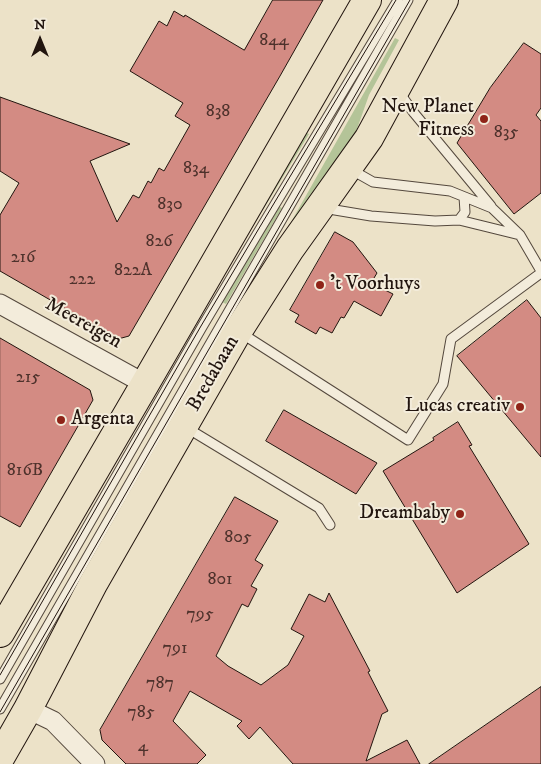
<!DOCTYPE html>
<style>
body{margin:0}
#map{position:relative;width:541px;height:764px;overflow:hidden;background:#ece2c8;font-family:"IM FELL DW Pica",serif}
canvas{display:block}
.north{position:absolute;left:15px;top:15px;width:50px;height:50px;-webkit-text-stroke:4px #f3ecdb;paint-order:stroke;rotate:0deg;font-size:14px;font-weight:700;line-height:20px;text-align:center;color:#22150f}
.north::after{content:'';display:block;margin:auto;width:18px;height:22px;background:#22150f;clip-path:polygon(50% 0,100% 100%,50% 72%,0 100%)}
</style>
<div id="map">
<canvas width="541" height="764"></canvas>
<div class="north">N</div>
</div>
<script>
const c = document.querySelector('canvas').getContext('2d');
c.lineJoin = 'round';
function paint(path, color) { c.fillStyle = color; c.fill(path, 'evenodd'); }
function strokePath(path, color, width, dash) { c.strokeStyle = color; c.lineWidth = width; c.lineCap = dash ? 'butt' : 'round'; c.setLineDash(dash || []); c.stroke(path); }
function write(font, color, halo, rows, align = 'center') {
  c.font = font + ' "IM FELL DW Pica",serif'; c.lineWidth = 4; c.setLineDash([]); c.textBaseline = 'middle'; c.strokeStyle = halo; c.fillStyle = color; for (const [text, x, y, turn = 0] of rows) {
    c.save(); c.translate(x, y); c.rotate((+turn || 0) * Math.PI / 180); c.textAlign = isNaN(turn) ? turn : align; if (halo) c.strokeText(text, 0, 0); c.fillText(text, 0, 0); c.restore();
  }
}
paint(new Path2D(`
 M395,38L399,40L369,95L352,143L273,254Z
 M303,131L309,134L238,251L236,250Z
 M278,206L282,208L226,304L222,302Z`), '#b4c498');
const building = new Path2D(`
 M273,0H323L280,76L129,336L118,339L0,271V215L19,183L0,171V97L130,144L90,161L117,222L133,195L139,198L148,181L151,183L159,168L164,171L190,125L175,116L183,103L130,71L159,21L167,26L174,11L184,17L185,15L244,50Z
 M524,43L541,54V108L536,115L541,121V193L514,214L457,143L490,88Z
 M335,232L353,242L377,273L371,283L393,294L381,316L354,301L344,318L341,317L332,333L320,327L316,334L295,322L299,315L290,310Z
 M527,300L541,318V457L457,356Z
 M0,338L90,390L93,400L20,527L0,516Z
 M284,410L377,463L356,494L266,441Z
 M458,422L472,445L469,446L529,544L457,593L383,471L434,440L433,438Z
 M235,497L278,521L255,560L263,565L251,586L257,589L248,607L242,604L216,656L228,666L261,685L288,665L304,636L291,629L309,594L325,602L329,593L370,671L368,672L388,711L382,714L366,761L407,740L420,764H293L260,727L249,739L237,726L242,721L190,691L173,721L206,755L197,764H126L102,740L100,730Z
 M541,687V764H429Z`);
paint(building, '#d38b83');
strokePath(building, '#22150f', 1);
const lane = new Path2D(`
 M398,91L414,113L491,206
 M350,169L373,182L450,191L492,208L520,235L541,271
 M323,208L371,216L435,221L459,220L520,235
 M459,220L465,212L464,197
 M241,333L408,440L443,384L451,339L541,273
 M187,428L319,508L330,525
 M0,679L202,327L259,231L398,0
 M0,709L408,0`);
const street = new Path2D(`
 M0,304L145,384
 M28,709L53,721L95,764`);
const primary = new Path2D(`
 M0,633L145,384L367,0
 M0,758L28,709L93,584L238,331L290,249L320,207L369,138L444,0`);
strokePath(lane, '#54483d', 11);
strokePath(street, '#54483d', 21);
strokePath(primary, '#22150f', 30);
strokePath(lane, '#f3ecdb', 9);
strokePath(street, '#f3ecdb', 19);
strokePath(primary, '#ece2c8', 28);
strokePath(new Path2D(`
 M0,675L201,326L258,230L396,0
 M0,712L410,0`), '#22150f', 1);
for (const [x, y, r, color] of [
 [484,119,5,"#8f2418"],
 [320,285,5,"#8f2418"],
 [520,407,5,"#8f2418"],
 [61,420,5,"#8f2418"],
 [460,514,5,"#8f2418"]
]) { const dot = new Path2D(); dot.arc(x, y, r, 0, 2 * Math.PI); c.fillStyle = color; c.fill(dot); strokePath(dot, '#f3ecdb', 2); }
write('18px', '#4e322c', null, [
 ["844",274,41],
 ["838",218,112],
 ["835",506,133],
 ["834",196,169],
 ["830",170,205],
 ["826",159,242],
 ["216",23,258],
 ["822A",133,271],
 ["222",82,280],
 ["215",28,378],
 ["816B",25,471],
 ["805",238,538],
 ["801",220,580],
 ["795",200,615],
 ["791",175,649],
 ["787",160,684],
 ["785",141,713],
 ["4",143,747]
]);
write('20px', '#22150f', '#f3ecdb', [
 ["New Planet",474,108],
 ["Fitness",474,131],
 ["'t Voorhuys",330,285,"left"],
 ["Lucas creativ",510,407],
 ["Argenta",71,420,"left"],
 ["Dreambaby",450,514]
], 'right');
write('20px', '#22150f', '#f3ecdb', [
 ["Meereigen",83,324,29],
 ["Bredabaan",214,374,-60]
]);
</script>
